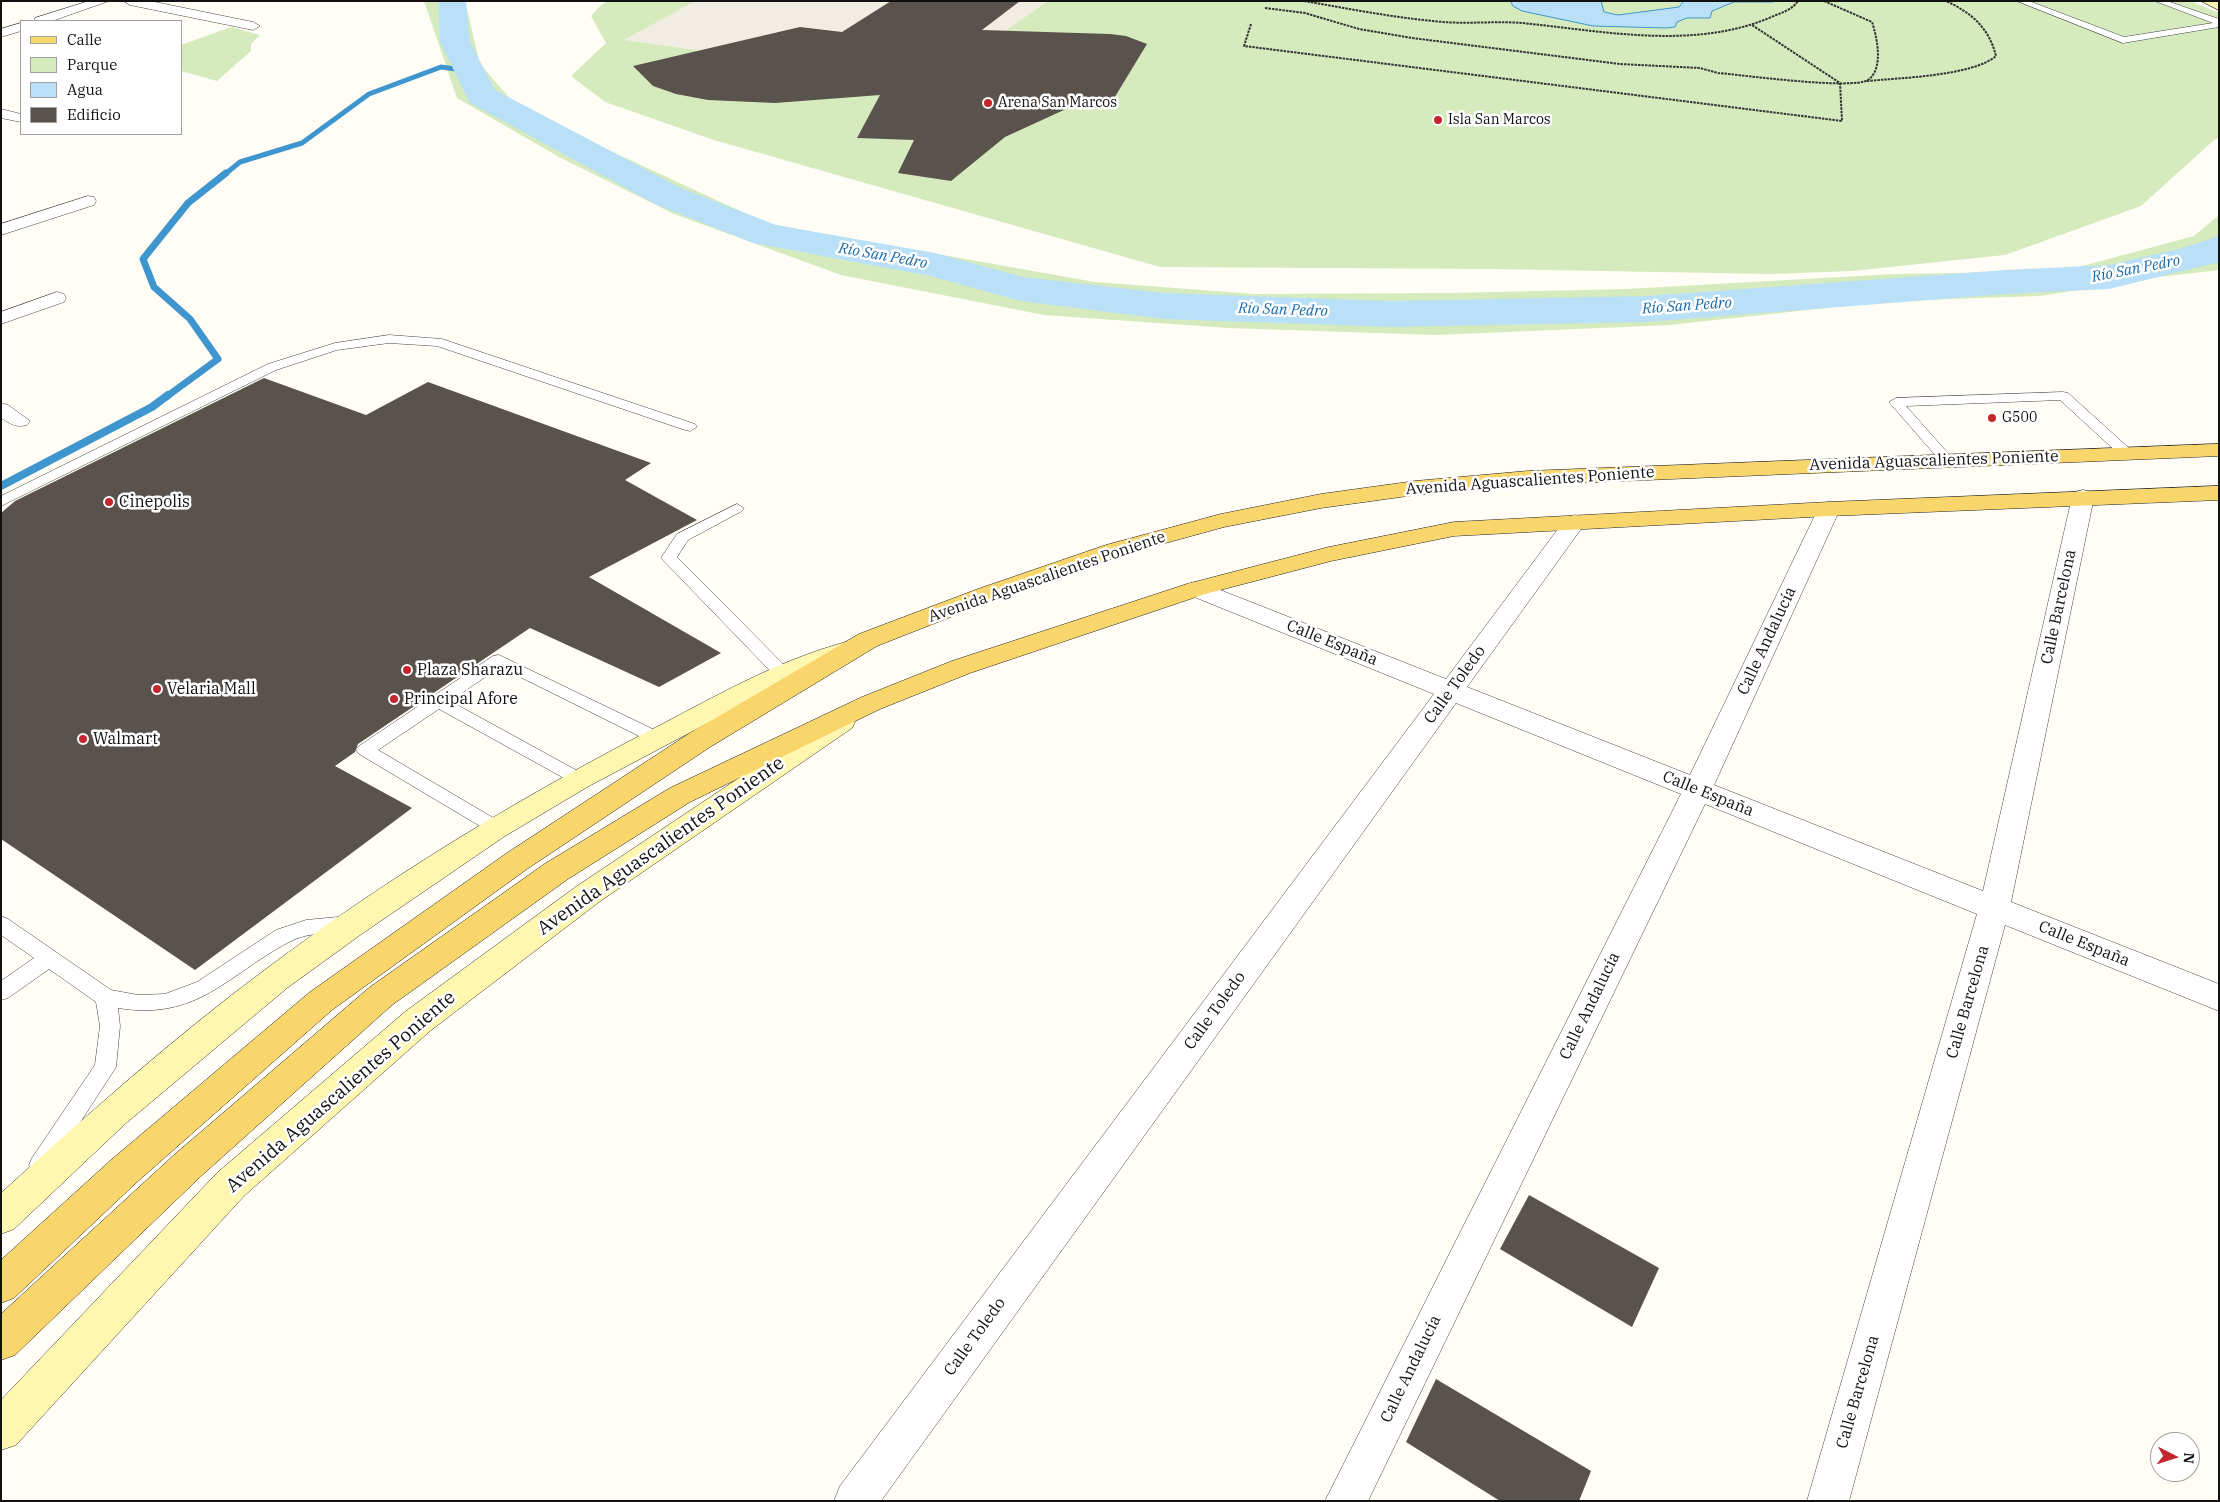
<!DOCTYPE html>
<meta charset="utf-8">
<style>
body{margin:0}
#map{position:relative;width:2220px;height:1502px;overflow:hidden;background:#fffdf5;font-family:"IBM Plex Serif",serif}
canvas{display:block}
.frame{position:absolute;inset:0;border:2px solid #111;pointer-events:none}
.legend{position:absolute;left:20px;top:20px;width:162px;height:115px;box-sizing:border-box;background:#fff;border:1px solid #a0a0a0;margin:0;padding:6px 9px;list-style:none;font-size:15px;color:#111}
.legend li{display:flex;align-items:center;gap:10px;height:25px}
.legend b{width:25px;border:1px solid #a0a0a0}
.north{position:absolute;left:2150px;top:1432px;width:50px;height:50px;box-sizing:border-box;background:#fff;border:1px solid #a0a0a0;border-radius:50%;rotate:95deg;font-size:14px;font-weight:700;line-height:20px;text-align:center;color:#111}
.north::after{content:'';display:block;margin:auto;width:18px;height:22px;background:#c4262e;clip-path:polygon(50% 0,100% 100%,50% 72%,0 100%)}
</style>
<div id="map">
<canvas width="2220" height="1502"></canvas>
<div class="frame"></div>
<ul class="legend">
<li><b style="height:6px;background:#f9d66b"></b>Calle</li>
<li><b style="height:14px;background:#d5ebbd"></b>Parque</li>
<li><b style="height:14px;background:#b9e0f7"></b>Agua</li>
<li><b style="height:14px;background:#5a524d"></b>Edificio</li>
</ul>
<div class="north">N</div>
</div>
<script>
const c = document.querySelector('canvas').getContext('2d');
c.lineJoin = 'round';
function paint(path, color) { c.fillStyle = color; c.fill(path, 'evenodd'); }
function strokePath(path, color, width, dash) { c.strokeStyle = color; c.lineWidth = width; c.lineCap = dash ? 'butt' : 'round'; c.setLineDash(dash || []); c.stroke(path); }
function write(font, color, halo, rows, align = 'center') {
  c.font = font + ' "IBM Plex Serif",serif'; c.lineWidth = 5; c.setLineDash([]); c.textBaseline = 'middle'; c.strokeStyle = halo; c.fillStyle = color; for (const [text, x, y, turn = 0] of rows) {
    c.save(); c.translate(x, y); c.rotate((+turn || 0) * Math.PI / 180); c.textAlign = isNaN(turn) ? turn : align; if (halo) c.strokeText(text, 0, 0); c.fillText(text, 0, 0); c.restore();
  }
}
paint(new Path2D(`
 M424,1H465L480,64L518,108L768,224L1095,282L1255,294L1451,293L1627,289L1894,274L2064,271L2194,236L2219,215V270L2159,277L2040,296L1890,301L1670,325L1436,335L1228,328L1044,315L841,275L674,214L559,157L457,98Z
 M608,1H2191L2219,13V138L2214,140L2141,206L2005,255L1852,271L1770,274L1491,269L1160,267L714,140L605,102L571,76L606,43L591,16L601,5Z
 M231,27L260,35L251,44V51L217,81L181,71V45Z`), '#d5ebbd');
paint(new Path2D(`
 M695,1H1048L932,83L624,40Z`), '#f1ede2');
const water = new Path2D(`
 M1511,1H1601L1604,12L1618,15L1679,7L1684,1H1773V2H1734L1712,11L1710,18H1687L1677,22L1675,27L1666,28L1593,26L1522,11L1513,6Z`);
paint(water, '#b9e0f7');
strokePath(water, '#3f96cf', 1);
strokePath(new Path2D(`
 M224,175L240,162L302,143L369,94L441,67L470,71`), '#3f96cf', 5);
strokePath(new Path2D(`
 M166,397L218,359L190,319L154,287L143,259L188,203L226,173`), '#3f96cf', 7);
strokePath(new Path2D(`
 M1,486L152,407L168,395`), '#3f96cf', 8);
paint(new Path2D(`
 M438,1H466L470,42L495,90L681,188L776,225L935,253L1023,277L1164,293L1392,301L1647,296L2006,270L2109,265L2179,249L2219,236V262L2109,289L2006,294L1647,322L1392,327L1164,319L1021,301L930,276L753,243L655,204L470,103L440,42Z`), '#b9e0f7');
paint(new Path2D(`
 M891,1H1020L982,30L1110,34L1126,36L1147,44L1113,100L1087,107L1066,109L1005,137L951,181L898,173L914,140L857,138L880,95L775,103L708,100L676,94L653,86L633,66L800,27L842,32Z
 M264,378L366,415L428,382L651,463L625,480L697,520L589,577L721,653L659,687L530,628L358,744L355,752L335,766L412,808L195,970L1,839V513L15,501Z
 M1529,1195L1659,1268L1632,1327L1500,1249Z
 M1436,1379L1591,1471L1579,1501H1500L1406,1442Z`), '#5a524d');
const lane = new Path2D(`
 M2017,1H2029L2124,37L2213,23L2155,1H2167L2219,19V27L2123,43Z
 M389,335L442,339L695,424L697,427L690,431L685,430L437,346L389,343L337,350L276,370L1,506V496L268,364L335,343Z
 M2063,392L2068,393L2131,450L2133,453L2131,456H2121L2060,400L1906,406L1954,460L1947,464L1942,463L1889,402L1896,398Z
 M737,504L744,508L742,511L688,540L677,557L788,669L790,673L788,677H776L661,558L677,534Z
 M499,655L665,735L668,739L665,743H653L500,667L450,701L585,775L588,779L585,783L579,785L573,783L439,709L378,750L502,823L504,828L502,833L495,835L359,754L356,750L359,746L493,656Z
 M1,916L8,919L111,990L138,995L165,994L197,982L276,930L306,920L349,916L356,919L359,924L356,929C333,937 314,929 289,942C227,975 198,1021 118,1008L120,1026L116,1067L48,1172L40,1175L32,1172L29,1165L32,1158L95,1065L100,1026L96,1002L49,969L8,998L1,1000V981L34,958L1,935Z`);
const street = new Path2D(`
 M89,1H109L52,21H34L35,18Z
 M124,1H150L253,22L260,26L253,30L130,5Z
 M21,23V31L1,37V29Z
 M1,109L21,114V122L1,118Z
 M88,196L94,197L96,201L94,205L1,235V224Z
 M57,292L64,294L66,298L64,302L1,324V312Z
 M1,403L8,405L30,421L27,425C16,428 11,424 1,418Z
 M2083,490L2091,492L2094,497L2011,902L2219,984V1011L2005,925L1849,1501H1807L1977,914L1705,804L1368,1501H1325L1681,794L1456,703L881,1501H834L840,1486L1434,694L1187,594L1184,589L1187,584L1196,582L1205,584L1446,679L1567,517L1575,515L1583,517L1586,522L1467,687L1690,775L1818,509L1821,504L1829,502L1837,504L1840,509L1714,785L1983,891L2072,497L2075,492Z`);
const secondary = new Path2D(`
 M2201,1H2219V10Z
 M846,642L855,644L859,650L855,656L791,679L589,786L505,836L363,933L287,988L125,1124L14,1229L1,1234V1193C87,1115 173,1038 266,969C386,879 514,801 647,732C711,699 775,661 846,642Z
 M842,713L852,716L855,722L852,728L599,902L430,1031L244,1196L16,1445L1,1450V1400L218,1172L406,1011L577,886L832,716Z`);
const primary = new Path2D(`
 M2219,444V456L1528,485L1415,495L1321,508L1224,527L1122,555L996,599L877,646L710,747L527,869L332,1010L137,1182L14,1298L1,1303V1260L111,1160L310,992L507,853L690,733L859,634L978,589L1106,545L1221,514L1321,494L1415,481L1528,471Z
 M2219,486V500L1829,516L1454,536L1331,561L1205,594L970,673L880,709L690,802L568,879L392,1005L200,1177L15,1355L1,1360V1314L174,1155L370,987L546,863L670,788L862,697L952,661L1187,584L1329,547L1454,522L1829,502Z`);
strokePath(lane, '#444', 1);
strokePath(street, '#444', 1);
strokePath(secondary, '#333', 1);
strokePath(primary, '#222', 1);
strokePath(new Path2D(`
 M1304,1C1350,9 1396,18 1443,22C1469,24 1496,21 1522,23C1603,31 1692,50 1769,18C1780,13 1791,11 1798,1
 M1265,8L1305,13L1359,29L1412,38L1620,64L1700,68L1718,73C1743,75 1852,90 1868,80C1884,69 1877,37 1872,22L1824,1
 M1251,24L1244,46L1842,121L1840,83L1752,25
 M1867,81C1898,78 1973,76 1996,56C1989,28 1972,13 1946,1`), '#333', 2, [2.5, 1]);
paint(lane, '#fff');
paint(street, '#fff');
paint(secondary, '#fff6b0');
paint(primary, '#f9d66b');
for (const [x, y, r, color] of [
 [988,103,5,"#c4262e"],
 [1438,120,5,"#c4262e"],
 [1992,418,5,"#c4262e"],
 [109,502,5,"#c4262e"],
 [407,670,5,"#c4262e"],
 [157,689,5,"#c4262e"],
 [394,699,5,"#c4262e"],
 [83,739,5,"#c4262e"]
]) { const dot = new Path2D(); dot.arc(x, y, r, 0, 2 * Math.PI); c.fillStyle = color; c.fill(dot); strokePath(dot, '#fff', 2); }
write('14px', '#111', '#fff', [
 ["Arena San Marcos",998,103],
 ["Isla San Marcos",1448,120],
 ["G500",2002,418]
], 'left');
write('italic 15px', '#1768a6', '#fff', [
 ["Río San Pedro",883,256,10],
 ["Río San Pedro",2136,269,-11],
 ["Río San Pedro",1687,306,-4],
 ["Río San Pedro",1283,310,2]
]);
write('16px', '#111', '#fff', [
 ["Avenida Aguascalientes Poniente",1934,461,-2],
 ["Avenida Aguascalientes Poniente",1530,481,-4],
 ["Avenida Aguascalientes Poniente",1047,577,-19],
 ["Calle Barcelona",2059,607,-78],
 ["Calle Andalucía",1767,641,-65],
 ["Calle España",1332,643,22],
 ["Calle Toledo",1455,685,-54],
 ["Calle España",1708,794,22],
 ["Calle España",2084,944,22],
 ["Calle Barcelona",1968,1002,-74],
 ["Calle Andalucía",1590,1006,-64],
 ["Calle Toledo",1215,1011,-54],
 ["Calle Toledo",975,1337,-54],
 ["Calle Andalucía",1411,1369,-64],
 ["Calle Barcelona",1858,1392,-74]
]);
write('16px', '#111', '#fff', [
 ["Cinepolis",119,502],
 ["Plaza Sharazu",417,670],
 ["Velaria Mall",167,689],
 ["Principal Afore",404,699],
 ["Walmart",93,739]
], 'left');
write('19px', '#111', '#fff', [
 ["Avenida Aguascalientes Poniente",661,846,-35],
 ["Avenida Aguascalientes Poniente",341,1092,-41]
]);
</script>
